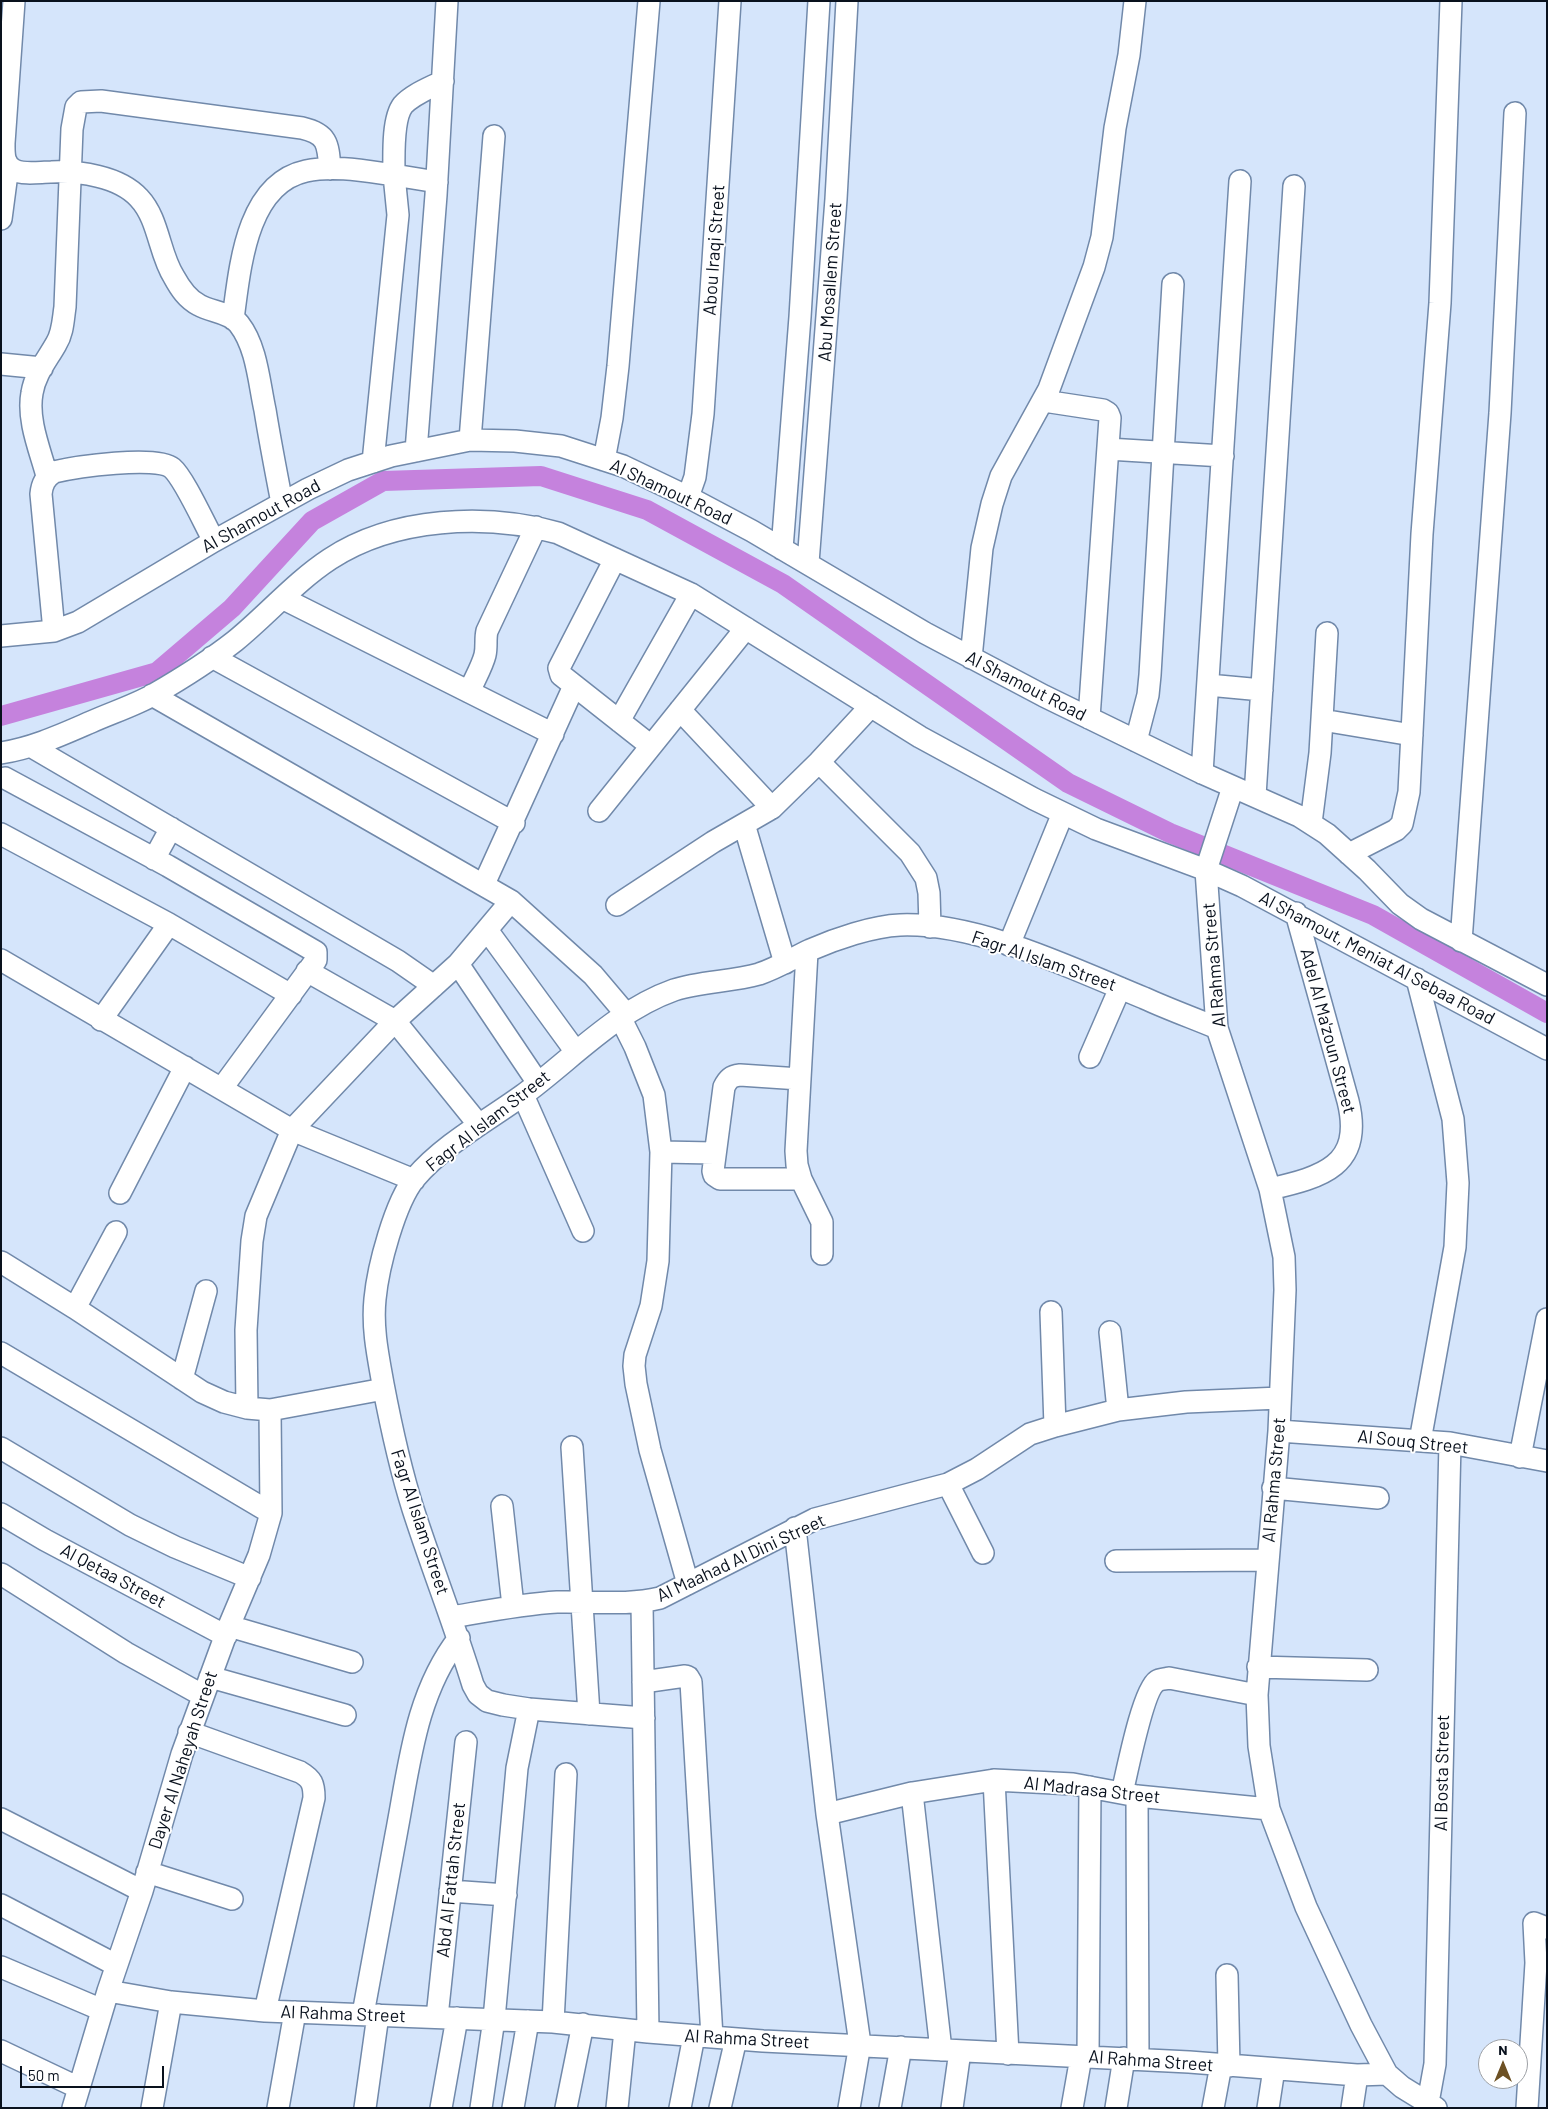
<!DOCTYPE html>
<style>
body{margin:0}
#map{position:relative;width:1548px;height:2109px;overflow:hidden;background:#d5e5fb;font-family:Barlow,sans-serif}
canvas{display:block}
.frame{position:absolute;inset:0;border:2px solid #09111d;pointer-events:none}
.north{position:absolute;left:1478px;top:2039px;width:50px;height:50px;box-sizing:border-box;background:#fff;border:1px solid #9da0a5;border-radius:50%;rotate:0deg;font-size:14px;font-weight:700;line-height:20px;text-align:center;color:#09111d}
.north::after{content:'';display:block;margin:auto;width:18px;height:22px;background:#6d5124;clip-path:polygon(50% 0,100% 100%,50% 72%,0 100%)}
.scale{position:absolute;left:20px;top:2066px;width:144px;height:22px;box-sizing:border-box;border:2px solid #09111d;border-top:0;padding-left:6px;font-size:15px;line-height:18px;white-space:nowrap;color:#09111d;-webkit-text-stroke:4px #fff;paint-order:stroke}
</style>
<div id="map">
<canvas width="1548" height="2109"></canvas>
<div class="frame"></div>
<div class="north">N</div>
<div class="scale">50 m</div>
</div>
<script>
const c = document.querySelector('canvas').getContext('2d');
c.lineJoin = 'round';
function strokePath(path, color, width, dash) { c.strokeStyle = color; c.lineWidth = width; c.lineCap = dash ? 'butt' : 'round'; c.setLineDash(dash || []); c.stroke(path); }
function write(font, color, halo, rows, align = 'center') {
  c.font = font + ' Barlow,sans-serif'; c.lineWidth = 4; c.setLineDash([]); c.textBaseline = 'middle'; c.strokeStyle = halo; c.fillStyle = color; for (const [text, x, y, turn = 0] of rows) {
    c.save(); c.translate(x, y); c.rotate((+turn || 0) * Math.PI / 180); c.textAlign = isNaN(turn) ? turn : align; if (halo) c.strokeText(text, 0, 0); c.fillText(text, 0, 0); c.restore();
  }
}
strokePath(new Path2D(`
 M1,716L157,672L232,608L312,521L383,481L541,476L647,510L783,584L1068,783L1170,833L1373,915L1547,1013`), '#c582dd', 20);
const minor = new Path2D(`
 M14,1L4,143C4,153 3,164 14,170C24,175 40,172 51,172C79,171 119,176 139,198C159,219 159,254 174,277C180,288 187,299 199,305C211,312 230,312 239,324C257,347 259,383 265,410C270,441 276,472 282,503
 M437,182L394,175C394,157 392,119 403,105C413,94 430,88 443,81
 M1,219L8,166
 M233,319C240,268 246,184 306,171C334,165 365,171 394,175L398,215L373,462
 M1,364L42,368
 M1044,401L1103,410L1108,413L1110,418L1089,718
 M470,440L494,136
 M1108,449L1223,456
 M416,451L436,195L447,1
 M604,460L612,418L618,366L649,1
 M47,476C40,450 27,420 32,393C35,374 47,360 56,344C63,333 63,320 65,307L72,129L76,107L81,102L101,101L302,128C328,134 328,144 330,169
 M688,497L695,477L703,414L730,1
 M782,549L800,317L819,1
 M615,559L559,668L561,675L651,746
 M808,563L836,199L847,1
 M284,599L553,734
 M54,631L41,494C42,484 45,478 54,472C75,467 157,455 172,468C184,478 205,525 214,541
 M1,636L54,631L78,622L214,541L308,489L348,470L391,456L470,440L515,441L561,446L623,466L688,497L752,531L925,633L1044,696L1202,773L1299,816L1327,834L1367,870L1400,904L1421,919L1547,985
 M212,657L514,823
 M971,658L982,548L992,504L1001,476L1049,389L1094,267L1102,237L1115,128L1129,55L1135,1
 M1208,685L1262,690
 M469,692C474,680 482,667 485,655C487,646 485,639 487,631L536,527
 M152,695L511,901L593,975L626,1014
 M680,710L772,808
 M1322,720L1412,735
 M619,721L691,594
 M1136,741L1148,695L1150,675L1173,284
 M32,747L398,961L434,986
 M1,753C33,748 61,735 91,722C111,713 133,706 153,695C179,680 212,659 235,641C268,614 295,582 330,559C394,517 486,513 558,533L691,594L920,737L1034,799L1096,829L1206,870L1242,886L1547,1049
 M819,762L910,853L926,878L929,893L930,927
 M1202,773L1240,181
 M5,778L168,866L316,952V960L222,1088
 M1233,787L1206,870L1217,1028L1270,1189L1284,1257L1285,1290L1279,1431L1257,1695L1259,1746L1269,1809L1306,1907L1361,2025L1387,2074L1402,2087L1436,2108
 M1255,796L1294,186
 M599,811L746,628
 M1311,823L1320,753L1327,633
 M744,824L785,963
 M1,834L169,924L291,995
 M1349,854L1396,830L1402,824L1409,792L1422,534L1440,303L1451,1
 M154,859L171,828
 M484,884L574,686
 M617,905L713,842L772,808L819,762L871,706
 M487,930L576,1052
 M1461,941L1500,413L1515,113
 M1009,945L1063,813
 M807,952L796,1151L797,1165L801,1179L822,1222V1254
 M1,960L292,1130L414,1180
 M458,964L538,1083
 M307,971L395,1021L479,1125
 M1417,979L1453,1119L1458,1183L1455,1247L1420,1441
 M620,1017L635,1047L654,1095L661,1152L658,1261L651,1306L635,1355L634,1366L636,1384L650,1450L688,1584
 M101,1020L169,924
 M1090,1057L1120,988
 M800,1079L740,1075C731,1076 728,1079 724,1087L713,1171L714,1175L720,1179H801
 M523,1095L583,1231
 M661,1152L714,1153
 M1270,1189C1322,1177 1364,1166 1348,1101L1296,913
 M120,1193L185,1067
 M1,1262L75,1308L202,1392L224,1402L247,1408L270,1410L384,1389
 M75,1308L116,1232
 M1051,1312L1055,1426
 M1110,1332L1118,1410
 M1,1353L271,1513
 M182,1379L206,1291
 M247,1408L246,1330L252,1241L256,1216L292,1130L395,1021L458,964L511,901
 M1279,1431L1450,1443L1547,1461
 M572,1447L589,1714
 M1,1448L130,1525L175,1547L250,1578
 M1520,1457L1547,1319
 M948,1484L983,1553
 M1273,1488L1378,1498
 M502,1506L513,1606
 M1,1514L45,1540L226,1636
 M795,1528L827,1814L860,2044L849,2108
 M1116,1561L1267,1560
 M1,1574L126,1653L202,1695
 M642,1603L648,2032
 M452,1617C487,1611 522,1604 557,1602C592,1601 627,1606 660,1598L815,1519L948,1484L977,1469L1030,1434L1055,1426L1118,1410L1186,1402L1280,1398
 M229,1626L352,1662
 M1258,1667L1367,1670
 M210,1677L345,1715
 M643,1682L685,1676L688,1677L691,1682L712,2037
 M644,1718L529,1709L503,1705L487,1701L478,1694L473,1685C455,1626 432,1568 413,1509C400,1468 391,1426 383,1384C378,1356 372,1328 375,1299C378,1267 395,1202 415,1178C444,1144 487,1121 523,1095C572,1059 615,1011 674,990C701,981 731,982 759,974C777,968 793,958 810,950C835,939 873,926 900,925C978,922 1073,969 1144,998C1168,1009 1193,1018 1217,1028
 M189,1732L300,1772C312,1779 314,1784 314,1798L265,2011
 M994,1780L1008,2054
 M912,1793L941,2050
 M1122,1793C1127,1772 1143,1690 1157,1681C1160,1679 1166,1679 1169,1678L1257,1695
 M1137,1796L1138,2059
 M827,1814L912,1793L994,1780L1073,1784L1137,1796L1269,1809
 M1,1819L142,1891
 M147,1872L232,1899
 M450,1891L506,1895
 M1,1905L116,1965
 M1,1967L102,2010
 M1227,1975L1229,2066
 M108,1991L171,2002L265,2011L553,2022L648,2032L763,2041L1189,2062L1357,2075L1387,2074
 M363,2014C374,1954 385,1895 396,1835C409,1768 415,1694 459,1638
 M437,2017L466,1742
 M553,2022L566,1774
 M1,2051L79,2088
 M1088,2057L1090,1787
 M73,2108L108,1991L142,1891L182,1754L229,1626L259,1555L271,1513L270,1410
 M152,2108L171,2002
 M278,2108L295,2012
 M365,2108L378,2015
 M441,2108L457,2018
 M481,2108L494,2019L517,1768L529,1709
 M513,2108L528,2021
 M566,2108L583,2024
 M617,2108L625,2030
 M680,2108L694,2036
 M720,2108L736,2039
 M890,2108L901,2047
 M952,2108L960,2051
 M1072,2108L1081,2057
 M1116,2108L1124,2058
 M1213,2108L1221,2065
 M1268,2108L1274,2069
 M1352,2108L1357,2075
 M1427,2108L1435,2064L1450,1443
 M1527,2108L1536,1963L1534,1923L1547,1928`);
strokePath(minor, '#7189aa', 24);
strokePath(minor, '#fff', 21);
write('18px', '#09111d', '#fff', [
 ["Abou Iraqi Street",714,250,-86],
 ["Abu Mosallem Street",830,282,-86],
 ["Al Shamout Road",671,492,25],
 ["Al Shamout Road",261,516,-29],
 ["Al Shamout Road",1026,686,27],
 ["Al Shamout, Meniat Al Sebaa Road",1377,958,28],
 ["Fagr Al Islam Street",1044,961,19],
 ["Al Rahma Street",1214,965,-95],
 ["Adel Al Ma'zoun Street",1328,1031,75],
 ["Fagr Al Islam Street",488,1121,-38],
 ["Al Souq Street",1413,1442,6],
 ["Al Rahma Street",1274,1480,-85],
 ["Fagr Al Islam Street",420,1522,72],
 ["Al Maahad Al Dini Street",741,1558,-25],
 ["Al Qetaa Street",113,1576,28],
 ["Dayer Al Naheyah Street",183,1760,-72],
 ["Al Bosta Street",1442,1773,-89],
 ["Al Madrasa Street",1092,1790,6],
 ["Abd Al Fattah Street",451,1880,-84],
 ["Al Rahma Street",343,2014,2],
 ["Al Rahma Street",747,2039,3],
 ["Al Rahma Street",1151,2061,4]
]);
</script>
